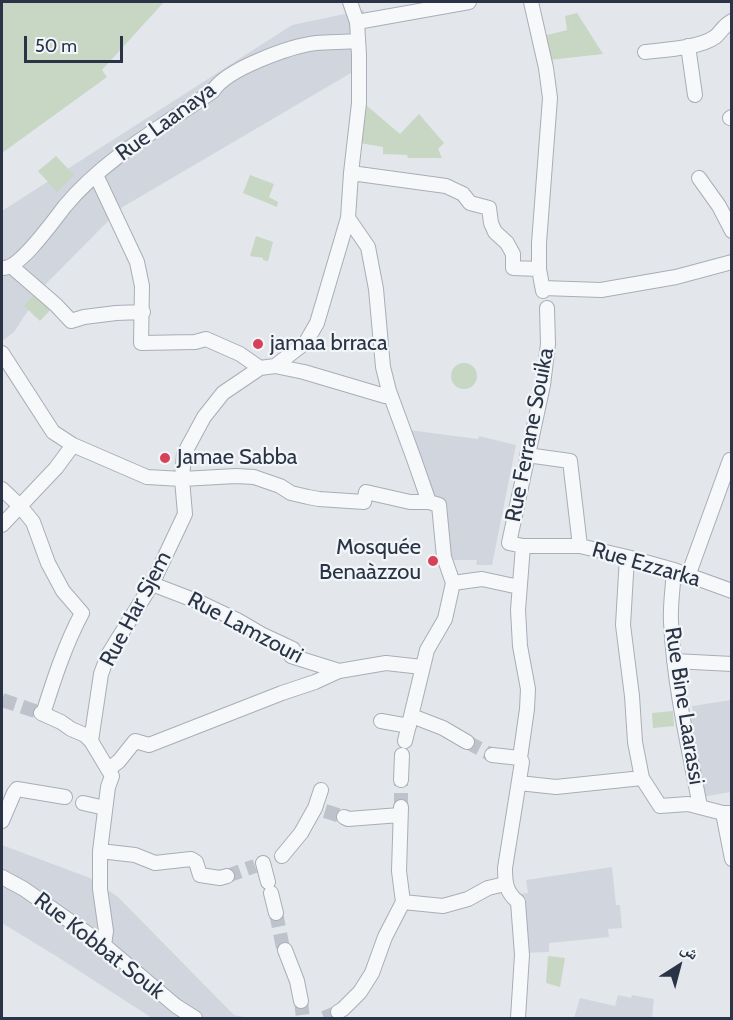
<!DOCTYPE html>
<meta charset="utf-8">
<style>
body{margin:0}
#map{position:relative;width:733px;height:1020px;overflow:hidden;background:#e3e7ec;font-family:Cabin,"Noto Naskh Arabic",sans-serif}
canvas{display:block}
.frame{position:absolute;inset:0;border:3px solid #2a3446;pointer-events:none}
.north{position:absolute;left:649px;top:936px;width:60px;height:60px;-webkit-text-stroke:4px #f3f6f9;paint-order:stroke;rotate:36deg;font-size:16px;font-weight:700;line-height:24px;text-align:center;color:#2a3446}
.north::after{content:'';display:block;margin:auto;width:21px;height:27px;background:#2a3446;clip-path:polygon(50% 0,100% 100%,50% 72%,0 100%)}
.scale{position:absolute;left:24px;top:36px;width:99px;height:27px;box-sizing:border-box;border:3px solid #2a3446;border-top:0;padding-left:8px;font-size:18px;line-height:21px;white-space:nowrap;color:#2a3446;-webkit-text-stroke:4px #f3f6f9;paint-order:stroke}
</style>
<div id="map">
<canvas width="733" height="1020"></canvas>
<div class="frame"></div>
<div class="north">ش</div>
<div class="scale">50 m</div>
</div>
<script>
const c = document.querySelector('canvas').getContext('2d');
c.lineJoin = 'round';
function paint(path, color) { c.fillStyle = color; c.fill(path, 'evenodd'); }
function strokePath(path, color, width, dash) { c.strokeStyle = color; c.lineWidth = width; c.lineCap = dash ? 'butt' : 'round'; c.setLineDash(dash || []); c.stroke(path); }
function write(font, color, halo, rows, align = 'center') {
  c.font = font + ' Cabin,sans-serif'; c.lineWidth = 4.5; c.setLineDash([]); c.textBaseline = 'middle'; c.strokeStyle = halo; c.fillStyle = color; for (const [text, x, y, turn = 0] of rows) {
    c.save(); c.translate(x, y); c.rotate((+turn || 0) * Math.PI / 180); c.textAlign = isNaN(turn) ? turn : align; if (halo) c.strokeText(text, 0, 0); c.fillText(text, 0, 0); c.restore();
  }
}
paint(new Path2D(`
 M364,10L363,66L121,208L44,286L14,332L2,341V211L292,25Z
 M409,430L478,439L479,436L516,445L492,565H476L477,560H449Z
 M731,700V792L702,797L687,721L694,716L692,706Z
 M2,845L90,878L118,897L234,1015L249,1018H152L56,956L2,923Z
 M612,867L616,905H620L622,928L608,929L609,937L549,943V952L524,953L520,894L528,893L526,880Z
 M618,995L631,998L632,995L654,999L652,1018H654H574L580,998L615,1006Z`), '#d1d6de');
paint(new Path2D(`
 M2,2H164L102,70L107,77L2,153Z
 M577,13L603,54L549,60L543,36L567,30L565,16Z
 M366,105L400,134L419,114L444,143L438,149L442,158H408L407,155L383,154V147L360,143Z
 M56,156L74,175L57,192L38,171Z
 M250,175L274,184L269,197L278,202L277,207L243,193Z
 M256,236L273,242L268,261L263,260V258L250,256Z
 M36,292L53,307L40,321L24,306Z
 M451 376a13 13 0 1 1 26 0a13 13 0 1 1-26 0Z
 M673,711L674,726L653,728L652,713Z
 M548,956L565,958L560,987L546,983Z`), '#c8d6c4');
strokePath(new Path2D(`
 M2,700L41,713
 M467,742L492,755
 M401,807V780
 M325,811L344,817
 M227,876L255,866
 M276,913L283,948L285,950
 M301,1001L303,1018
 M324,1018L338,1012`), '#bec3cb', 14, [14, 7]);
const minor = new Path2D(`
 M531,2L546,68L550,98L539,243V269L543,291
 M357,22L469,2
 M688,46L695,95
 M645,52C663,50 700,48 715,37C721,32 724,25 732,21
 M730,118L732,117
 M351,173L446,186L463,194L470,203L489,208L491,223L495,232L507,243L513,254V268L539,269
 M96,175L137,262L142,286L141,343L195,342L206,339L240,354L260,368
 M699,178L719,206L732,231
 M348,218L368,247L376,289L383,367L389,391L414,459L429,502L439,505L444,557L453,583
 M11,266L56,305L71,321L84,317L116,313L143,312
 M2,268C19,270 54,220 65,206C105,158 163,126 213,91C226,69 291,46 316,43C330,42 344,42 358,41
 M543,288L601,290L676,277L732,262
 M2,353L53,432L73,445L147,477L182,479L236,476L254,477L280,486L291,493L308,497L319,499L364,502L366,492L410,502H429
 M275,366L306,342L317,323L348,218L351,173L359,103V55L357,22L350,2
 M527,455L570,461L580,546
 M2,489L20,506L33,522L48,563L63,591L82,613C65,645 54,679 43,714
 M2,525L56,468L73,445
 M523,546H580L627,557L674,570L732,591
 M627,557L623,625L632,696L635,742L642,778L660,806L688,804L723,813H732
 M674,570C673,587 670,605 671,622C674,684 688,745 700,806
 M688,576L730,460H732
 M453,583L482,579L519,587
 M152,584L199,602L237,620L261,634L293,649L291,656L339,671
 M674,661L732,664
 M41,713L61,722L71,729L85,735L91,741L112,776L108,787L100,851V889L106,931L104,945
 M412,716L443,728L467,742
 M381,721L409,726
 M91,741L101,674L108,655L152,584L185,514L182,479L184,454L204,417L223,393L260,368L275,366L304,372L385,396H391
 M405,741L427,650L445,619L453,583
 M492,755L520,758
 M109,769L119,761L135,741L149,745L282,693L315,682L339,671L386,663L422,667
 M401,780L402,755
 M519,783L556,787L642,778
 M83,803L105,808
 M723,813L732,859
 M344,817L348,819L400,815
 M2,821L14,793L17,789L65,797
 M100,851L135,855L155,863L191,859L196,862L200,875L220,878L227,876
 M282,856L301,833L315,808L321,790
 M263,863L268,882
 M2,877L24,889L104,945L176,1006L195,1018
 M271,893L276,913
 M403,902L443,906L468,899L488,888L505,884
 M285,950L297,981L301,1001
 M338,1012L343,1009L360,992L372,973L385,937L403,902L399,871L401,807
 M518,1018L522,955L518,902C506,892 505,883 505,868L522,762L520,758L527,709L528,689L520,646L518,610L523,546L509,543L543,385L548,344L547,308`);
strokePath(minor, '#a8aeb7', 16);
strokePath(minor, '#f6f8fa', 14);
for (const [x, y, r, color] of [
 [258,344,6,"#d64358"],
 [165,458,6,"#d64358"],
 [433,561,6,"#d64358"]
]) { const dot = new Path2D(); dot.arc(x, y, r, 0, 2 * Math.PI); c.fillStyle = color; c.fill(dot); strokePath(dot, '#f3f6f9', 2); }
write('22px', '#2a3446', '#f3f6f9', [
 ["Rue Laanaya",166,122,-36],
 ["Rue Ferrane Souika",530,435,-79],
 ["Rue Ezzarka",646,565,16],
 ["Rue Har Sjem",136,609,-62],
 ["Rue Lamzouri",245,628,28],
 ["Rue Bine Laarassi",684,706,81],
 ["Rue Kobbat Souk",99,946,38]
]);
write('22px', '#2a3446', '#f3f6f9', [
 ["jamaa brraca",270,344],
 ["Jamae Sabba",177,458],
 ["Mosquée",421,548,"right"],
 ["Benaàzzou",421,573,"right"]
], 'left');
</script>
